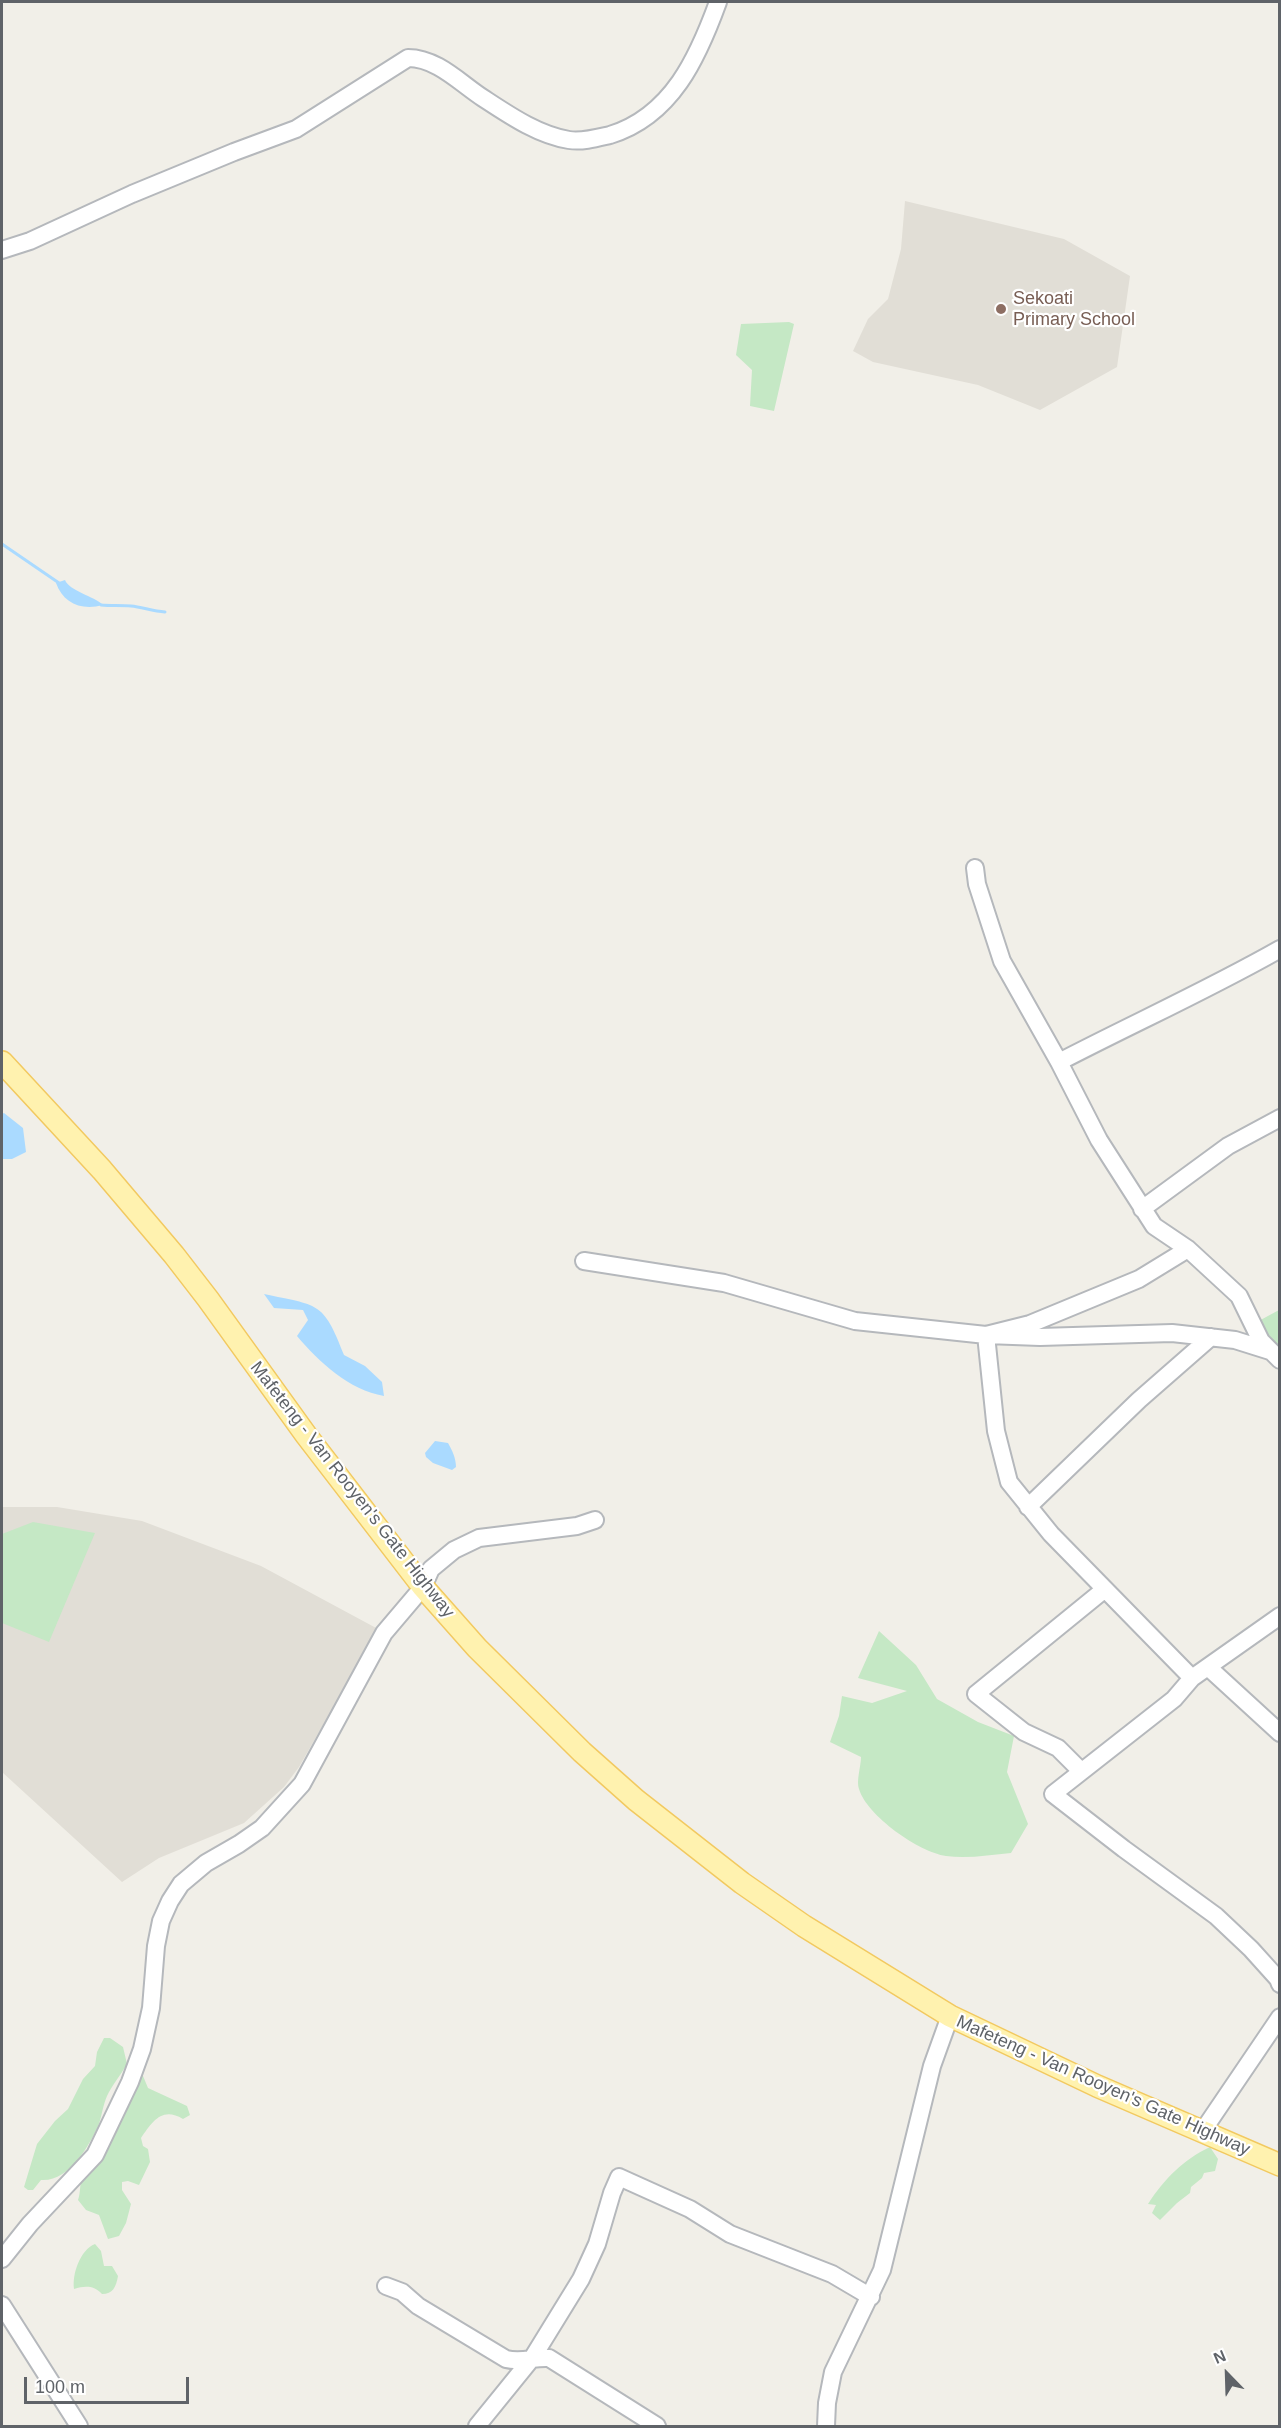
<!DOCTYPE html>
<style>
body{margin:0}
#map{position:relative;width:1281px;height:2428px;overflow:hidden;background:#f1efe8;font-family:Helvetica,sans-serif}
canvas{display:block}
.frame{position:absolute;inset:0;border:3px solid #5f6368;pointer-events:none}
.north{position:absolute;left:1197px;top:2344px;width:60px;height:60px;-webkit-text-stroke:4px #fff;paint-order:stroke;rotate:337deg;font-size:16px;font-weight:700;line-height:24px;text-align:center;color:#5f6368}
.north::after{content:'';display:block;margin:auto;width:21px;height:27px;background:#5f6368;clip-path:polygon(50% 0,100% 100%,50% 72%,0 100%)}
.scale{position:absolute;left:24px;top:2377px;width:165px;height:27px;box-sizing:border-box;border:3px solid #5f6368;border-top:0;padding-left:8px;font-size:18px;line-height:21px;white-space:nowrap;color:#5f6368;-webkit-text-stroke:4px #fff;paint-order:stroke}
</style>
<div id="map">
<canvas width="1281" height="2428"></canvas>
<div class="frame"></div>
<div class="north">N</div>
<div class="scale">100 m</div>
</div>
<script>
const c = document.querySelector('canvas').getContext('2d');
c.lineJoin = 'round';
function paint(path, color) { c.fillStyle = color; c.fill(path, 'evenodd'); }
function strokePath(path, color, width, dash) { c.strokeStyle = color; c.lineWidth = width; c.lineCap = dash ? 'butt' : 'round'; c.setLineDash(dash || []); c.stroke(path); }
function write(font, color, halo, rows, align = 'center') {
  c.font = font + ' Helvetica,sans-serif'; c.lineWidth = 4.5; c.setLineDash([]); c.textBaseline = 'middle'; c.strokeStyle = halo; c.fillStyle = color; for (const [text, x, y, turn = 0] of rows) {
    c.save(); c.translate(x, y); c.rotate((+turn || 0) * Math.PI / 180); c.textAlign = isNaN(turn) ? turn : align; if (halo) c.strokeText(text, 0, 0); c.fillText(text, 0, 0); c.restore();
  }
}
paint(new Path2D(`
 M905,201L1064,239L1130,276L1117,367L1040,410L978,385L873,362L853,351L868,319L888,299L901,249Z
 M2,1507H57L142,1521L261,1566L378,1629L299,1767L284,1787L244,1823L159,1858L122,1882L2,1772Z`), '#e1ded6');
paint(new Path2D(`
 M789,322L794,324L774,411L750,406L752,370L736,355L741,324Z
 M1279,1310V1355L1255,1323Z
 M33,1522L95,1533L49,1642L2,1623V1534Z
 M879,1631L916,1665L937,1699L978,1722L1014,1736L1007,1772L1028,1824L1011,1853C990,1855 967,1859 946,1856C919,1852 867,1816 859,1789C856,1781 861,1766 861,1757L830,1742L839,1716L842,1696L872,1703L907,1691L858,1678Z
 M104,2038H110L123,2047L127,2064C121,2075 112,2085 107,2096C103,2105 102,2115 99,2124C89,2146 69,2182 41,2180L33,2190H28L24,2187L37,2144L55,2121L68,2109L83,2079L95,2066L97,2052Z
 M133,2074L143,2076L148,2088L187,2106L190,2115L183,2119C162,2106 152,2122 141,2138L143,2146L148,2149L150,2162L139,2185L128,2181L122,2182V2190L131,2204L126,2223L119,2236L108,2239L99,2215L86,2210L78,2200C81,2192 79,2184 83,2177C102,2142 135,2118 133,2074Z
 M1210,2147L1218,2159L1215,2171L1204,2173L1202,2178L1191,2187L1190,2193L1177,2203L1160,2220L1152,2213L1156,2205L1148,2204C1165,2178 1183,2160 1210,2147Z
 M95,2244L101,2251L104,2266H112L118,2276C116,2287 113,2294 102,2294C93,2285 85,2286 74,2289C72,2274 80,2250 95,2244Z`), '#c5e8c5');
paint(new Path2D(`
 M65,580C69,591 94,596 103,605C81,611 63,603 56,583Z
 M4,1113L23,1128L26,1152L12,1159H2V1114Z
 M264,1294C318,1306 323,1300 344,1355L365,1366L382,1382L384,1396C349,1390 319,1362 297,1336L308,1320L303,1310L274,1308Z
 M435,1441L448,1443C452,1450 456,1458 456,1467L452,1470L433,1463L426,1457L425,1453Z`), '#aadaff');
strokePath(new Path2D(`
 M2,544L59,583
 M101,605C111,606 121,605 131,606C142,607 152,611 165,612`), '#aadaff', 3);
const minor = new Path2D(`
 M2,250L30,241L132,194L234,152L296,129L408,58C437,58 460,83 483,98C509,115 538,135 569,140C583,142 597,138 610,135C672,116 698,57 718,2
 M975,868L977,884L1002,961L1059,1062L1099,1140L1154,1226L1188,1249L1239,1296L1261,1341L1280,1360
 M1059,1062C1132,1024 1208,990 1280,949
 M1142,1209L1228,1146L1280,1118
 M584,1261L724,1283L855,1321L986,1335L1030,1324L1139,1279L1188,1249
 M1028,1507L1139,1400L1211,1337
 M1280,1616L1192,1678L1174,1699L1053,1794L1124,1849L1216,1916L1251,1949L1278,1979L1280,1984
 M1209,1668L1280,1733
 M1192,1678L1051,1534L1009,1482L996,1431L986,1335L1040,1337L1172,1333L1235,1340L1270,1351
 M1081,1771L1058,1748L1024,1732L976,1694L1105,1589
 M1202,2132L1280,2017
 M2,2259L30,2224L95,2155L130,2082L142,2049L151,2008L156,1946L161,1921L170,1901L181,1884L206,1863L239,1844L262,1828L302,1784L384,1633L423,1587L431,1569L454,1550L479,1538L577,1526L595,1520
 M386,2286L402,2292L418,2306L506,2359C522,2363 533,2357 549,2358L657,2426
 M2,2305L79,2426
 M477,2426L533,2357L581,2279L597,2244L612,2193L619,2177L690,2209L730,2234L832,2274L871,2297
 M826,2426L827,2403L833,2372L882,2270L932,2066L950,2016`);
const major = new Path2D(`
 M2,1062L102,1170L174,1255L208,1299L306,1435L423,1587L477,1648L582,1752L636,1800L742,1883L804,1926L950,2016L1097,2086L1280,2165`);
strokePath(minor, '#b5b8bc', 20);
strokePath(major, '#f2c960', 24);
strokePath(minor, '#fff', 16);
strokePath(major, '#fff2af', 21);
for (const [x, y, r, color] of [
 [1001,309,6,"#8d6e63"]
]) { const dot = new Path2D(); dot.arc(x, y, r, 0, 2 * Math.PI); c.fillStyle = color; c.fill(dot); strokePath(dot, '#fff', 2); }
write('18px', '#785e54', '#fff', [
 ["Sekoati",1013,299],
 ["Primary School",1013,320]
], 'left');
write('18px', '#5f6368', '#fff', [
 ["Mafeteng - Van Rooyen's Gate Highway",352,1490,52],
 ["Mafeteng - Van Rooyen's Gate Highway",1103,2086,24]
]);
</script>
